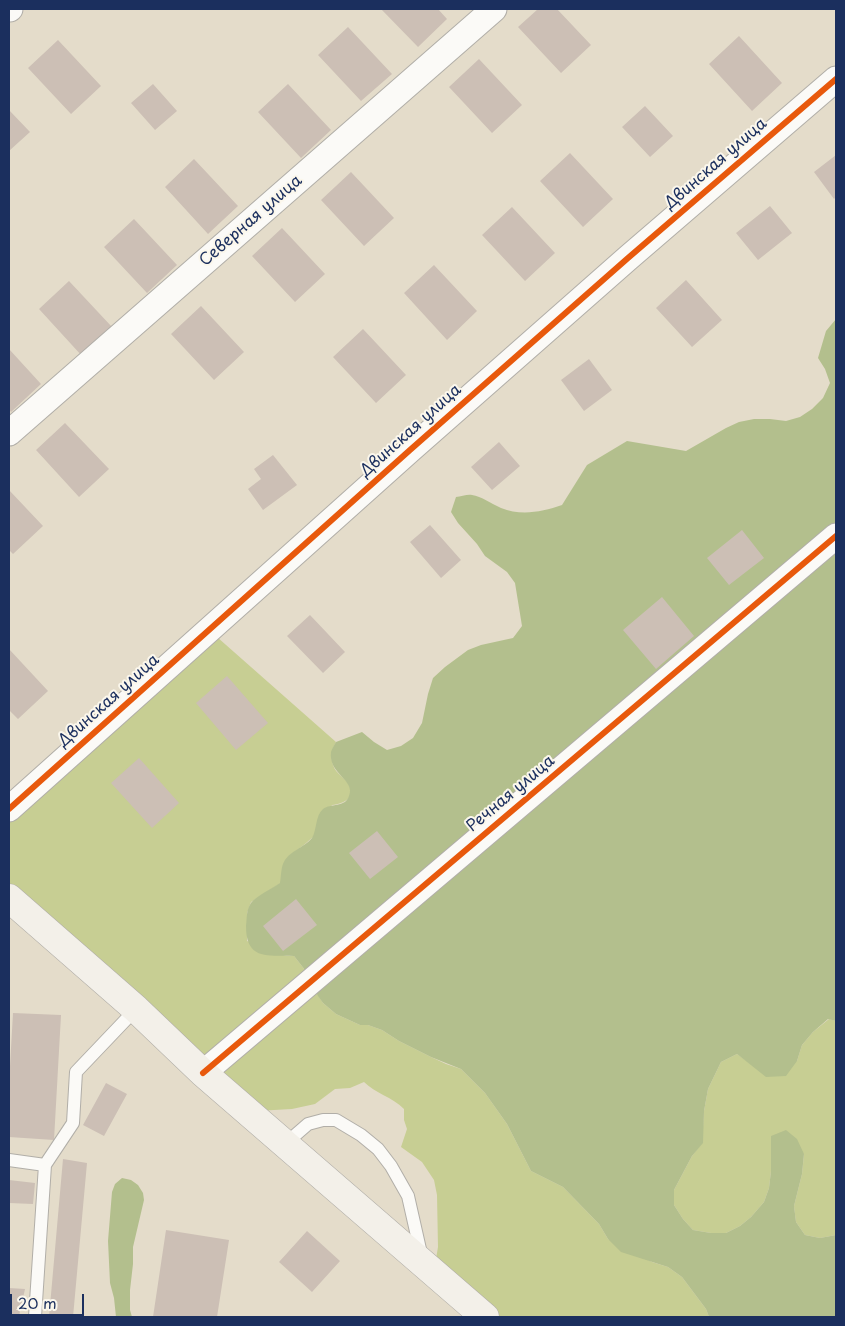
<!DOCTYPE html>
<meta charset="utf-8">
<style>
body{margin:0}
#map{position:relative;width:845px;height:1326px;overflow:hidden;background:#e4dcca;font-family:"Playpen Sans",sans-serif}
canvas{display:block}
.frame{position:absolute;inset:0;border:10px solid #1b2f5e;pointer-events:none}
.scale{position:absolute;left:10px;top:1294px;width:74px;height:22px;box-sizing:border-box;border:2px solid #1b2f5e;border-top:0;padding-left:6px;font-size:15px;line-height:18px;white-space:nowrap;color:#1b2f5e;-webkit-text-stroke:4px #fbf7ec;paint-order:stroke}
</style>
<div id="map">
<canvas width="845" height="1326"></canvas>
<div class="frame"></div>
<div class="scale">20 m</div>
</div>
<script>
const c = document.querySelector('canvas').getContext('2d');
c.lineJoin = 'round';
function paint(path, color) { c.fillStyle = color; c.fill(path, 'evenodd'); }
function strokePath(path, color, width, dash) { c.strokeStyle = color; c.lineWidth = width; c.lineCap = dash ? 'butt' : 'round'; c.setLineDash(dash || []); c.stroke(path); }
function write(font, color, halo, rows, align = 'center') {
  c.font = font + ' "Playpen Sans",sans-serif'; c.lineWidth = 4; c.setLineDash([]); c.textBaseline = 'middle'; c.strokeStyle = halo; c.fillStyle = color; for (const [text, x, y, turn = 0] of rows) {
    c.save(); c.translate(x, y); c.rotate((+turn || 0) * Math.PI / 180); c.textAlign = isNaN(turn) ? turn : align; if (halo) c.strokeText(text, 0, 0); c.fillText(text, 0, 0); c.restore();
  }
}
paint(new Path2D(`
 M217,637L336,742C333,748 330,754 332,761C334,773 342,775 348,783C357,797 344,804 332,805L313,837L305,844L289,856L281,883L251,902L247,913V941L286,956H294L305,970L318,995L323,1003L336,1014L360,1025H368L382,1030L399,1041L431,1057L446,1064L461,1069L485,1093L507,1124L531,1171L563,1187L599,1224L608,1239L652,1262L668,1267L682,1277L706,1309L709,1317H486L435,1265L438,1247L437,1195L434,1180L422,1162L401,1147L407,1129L404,1120V1109C392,1097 375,1093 364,1082L350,1088L335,1089L315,1104L292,1109L256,1111L9,889V814Z
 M829,1019L836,1021V1235L820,1238L805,1235L796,1222L794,1206L802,1174L804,1154L771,1136V1171L769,1188L764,1202L751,1217L740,1226L726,1233H711L693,1230L683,1219L674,1205V1190L692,1156L702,1143L704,1111L708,1089L721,1062L737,1054L751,1064L797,1061L802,1045L813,1032Z`), '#c7ce93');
paint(new Path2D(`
 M836,319V1021L828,1019L813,1032L802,1045L797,1061L786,1076L766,1077L737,1054L721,1062L708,1089L704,1111L703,1143L692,1156L674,1190V1205L683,1219L693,1230L711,1233H726L740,1226L751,1217L764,1202L769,1188L771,1171V1136L786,1130L797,1139L804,1154L802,1174L794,1206L796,1222L805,1235L820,1238L836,1235V1317H709L706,1309L682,1277L668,1267L621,1252L608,1239L599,1224L563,1187L531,1171L507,1124L485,1093L461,1069L431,1057L399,1041L382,1030L368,1025H360L336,1014L323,1003L318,996L305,970L294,956C268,955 246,961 246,926C247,918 246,910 251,903C256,896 273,888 280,883C281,877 281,869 283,864C288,851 304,848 312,838C317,830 315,816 323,809C331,803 345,808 349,796C356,780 328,774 331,752C332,749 334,745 336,742L362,732L374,742L387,750L401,746L413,738L422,723L428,694L433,678L445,667L468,650L481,645L513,638L522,626L515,583L507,572L485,556L477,544L458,523L451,512L456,497C461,497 467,494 472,495C481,496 492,504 501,508C521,516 542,512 562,505L587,465L627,441L686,451L726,428L739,422L754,419H770L786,421L800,417L812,409L823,398L830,383L825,369L818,358L826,331Z
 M122,1178L131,1180L138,1185L143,1193L144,1200L133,1247V1264L130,1290V1310L132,1317H116L114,1298L110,1283L108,1241L112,1192L115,1184Z`), '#b3bf8d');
paint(new Path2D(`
 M381,9H438L447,19L418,47Z
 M538,9H557L591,45L561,73L518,27Z
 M348,27L392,74L361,101L318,55Z
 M739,36L782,83L752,111L709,64Z
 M58,40L101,86L71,114L28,68Z
 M479,59L522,105L492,133L449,87Z
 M153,84L177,111L155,130L131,103Z
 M288,84L331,130L301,158L258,112Z
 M645,106L673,136L650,157L622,127Z
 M9,110L30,132L9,151Z
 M570,153L613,199L583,227L540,181Z
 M836,155V197L834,199L814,172Z
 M194,159L238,206L208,234L165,187Z
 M351,172L394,218L364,246L321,200Z
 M770,206L792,233L758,260L736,233Z
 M512,207L555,253L525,281L482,235Z
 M134,219L177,265L147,293L104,247Z
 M282,228L325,274L295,302L252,256Z
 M434,265L477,311L447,340L404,293Z
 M686,280L722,320L692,347L656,308Z
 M69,281L112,327L82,356L39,309Z
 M201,306L244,352L214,380L171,334Z
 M363,329L406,375L376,403L333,357Z
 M9,349L41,384L11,412L9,409Z
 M589,359L612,390L584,411L561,380Z
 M65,423L109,469L79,497L36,450Z
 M499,442L520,466L492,490L471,467Z
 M273,455L297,485L263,510L248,489L261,479L254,469Z
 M9,490L43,526L13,554L9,550Z
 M430,525L461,560L441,578L410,542Z
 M742,530L764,558L729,585L707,558Z
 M662,597L694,636L656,669L623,630Z
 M310,615L345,652L323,673L287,636Z
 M9,649L48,691L18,719L9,710Z
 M227,676L268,723L236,750L196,703Z
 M139,758L179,803L152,828L111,783Z
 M377,831L398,857L370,879L349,853Z
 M296,899L317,925L283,951L263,926Z
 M13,1013L61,1015L54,1140L9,1137V1084Z
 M106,1083L127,1094L104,1136L83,1125Z
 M63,1159L87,1163L73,1317H49Z
 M9,1180L35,1183L33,1204L9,1203Z
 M166,1230L229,1240L217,1317H153Z
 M307,1231L340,1261L312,1292L279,1262Z
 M9,1288L25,1289L19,1316L9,1315Z`), '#ccbfb5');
const lane = new Path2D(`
 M285,1144L308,1124L323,1120H336L361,1135L378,1149L391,1166L408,1196L422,1258
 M9,1160L45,1165
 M35,1317L45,1165L73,1123L76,1072L136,1009`);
const street = new Path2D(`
 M9,9H10
 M9,433L494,9
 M9,809L410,450L628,258L836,79
 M203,1073L836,536`);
const secondary = new Path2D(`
 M9,898L136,1009L203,1073L485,1317`);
strokePath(lane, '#b1aea8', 14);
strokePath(street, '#b1aea8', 27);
strokePath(secondary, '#b1aea8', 29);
strokePath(lane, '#fbfaf7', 12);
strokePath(street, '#fbfaf7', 25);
strokePath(secondary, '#f3f0e9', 28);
strokePath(new Path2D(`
 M9,809L410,450L628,258L836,79
 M203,1073L836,536`), '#e8590c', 6);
write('16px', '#1b2f5e', '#fbf7ec', [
 ["Двинская улица",716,164,-41],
 ["Северная улица",251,221,-41],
 ["Двинская улица",411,431,-42],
 ["Двинская улица",109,701,-42],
 ["Речная улица",511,794,-40]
]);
</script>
